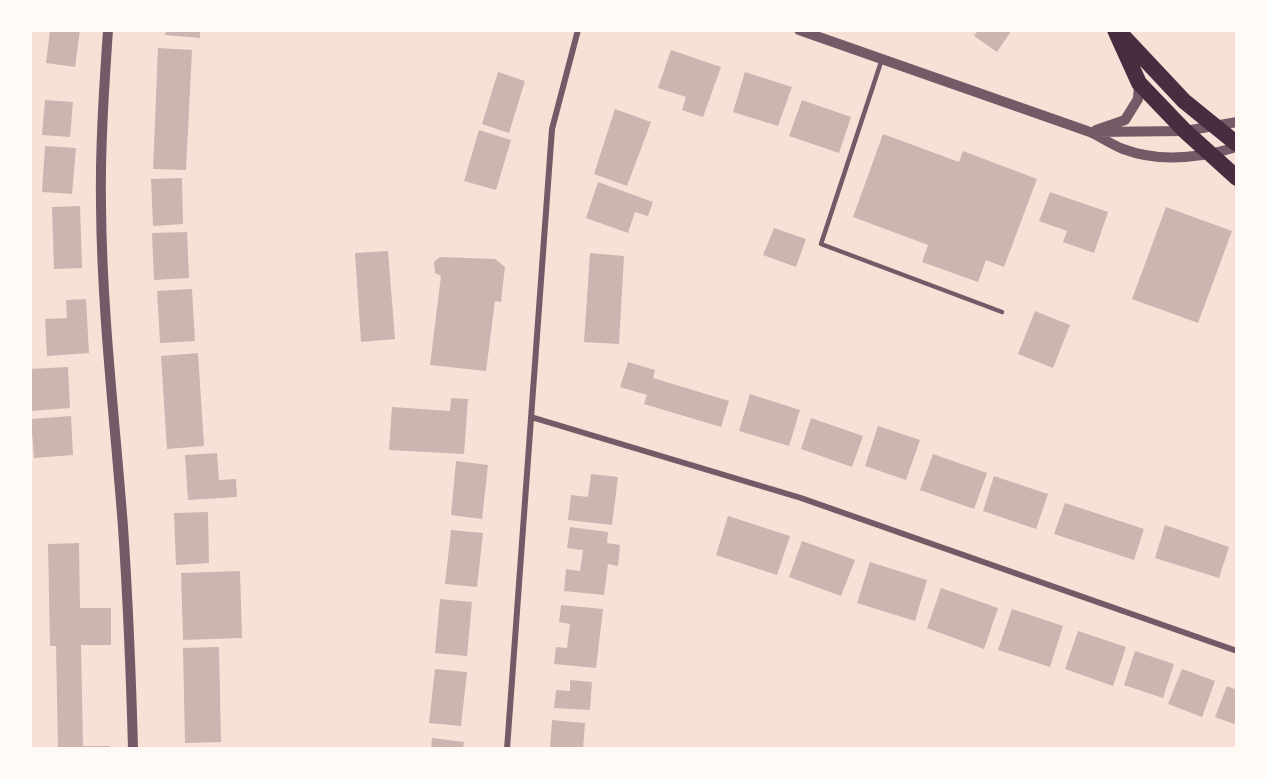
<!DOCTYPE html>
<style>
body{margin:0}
#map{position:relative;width:1267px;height:779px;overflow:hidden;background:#f7e1d7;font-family:Manrope,sans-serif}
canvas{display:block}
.frame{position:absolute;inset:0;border:32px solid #fffaf5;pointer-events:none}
</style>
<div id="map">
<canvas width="1267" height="779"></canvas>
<div class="frame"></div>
</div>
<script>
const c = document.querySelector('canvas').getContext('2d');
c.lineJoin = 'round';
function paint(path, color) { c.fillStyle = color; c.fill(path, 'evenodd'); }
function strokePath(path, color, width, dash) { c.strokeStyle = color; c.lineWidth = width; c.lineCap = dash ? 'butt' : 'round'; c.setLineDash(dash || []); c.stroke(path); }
paint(new Path2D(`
 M50,30H80L75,67L46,63Z
 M166,30H200V38L165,35Z
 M978,30H1012L997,52L974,36Z
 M158,48L192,50L186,170L153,169Z
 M671,50L721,67L703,117L682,110L686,97L658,88Z
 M498,72L525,81L509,133L482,124Z
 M745,72L792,87L778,126L733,112Z
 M45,100L73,102L70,137L42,135Z
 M802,100L851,117L839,153L789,136Z
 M615,109L651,122L627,186L594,174Z
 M479,130L511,140L496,190L464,181Z
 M883,134L959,162L963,151L1037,179L1004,267L986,260L978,282L922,262L928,245L853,217Z
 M45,146L76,148L72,194L42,192Z
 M182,178L183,224L153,226L151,179Z
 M598,182L653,202L648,216L635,212L628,233L586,218Z
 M1050,192L1108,212L1094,253L1063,242L1067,231L1039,221Z
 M80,206L82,268L54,269L52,207Z
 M1166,207L1232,231L1198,323L1132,299Z
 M774,228L806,239L796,267L763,255Z
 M187,232L189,278L154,280L152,233Z
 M388,251L395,339L361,342L355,253Z
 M590,253L624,256L619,344L584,342Z
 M440,257L495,259L505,267L501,302L495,301L486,371L430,365L441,276L435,273L434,262Z
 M192,289L195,341L160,343L157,291Z
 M86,299L89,353L47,356L45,319L67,318L66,300Z
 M1035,311L1070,325L1053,368L1018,354Z
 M198,353L204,446L167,449L161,356Z
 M628,362L655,370L653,378L729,401L721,427L644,404L647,395L620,387Z
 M68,367L70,408L30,411V369Z
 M750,394L800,410L789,446L739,431Z
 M451,398L468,399L464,454L389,450L392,407L450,411Z
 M71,416L73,455L34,458L31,419Z
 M811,418L863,436L852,467L801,449Z
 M878,426L920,440L906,480L865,466Z
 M217,453L219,480L236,479L237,497L188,500L185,455Z
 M933,454L987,473L974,509L920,490Z
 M456,461L488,465L482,519L451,515Z
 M591,474L618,477L612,525L568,520L571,495L588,497Z
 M994,476L1048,494L1036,529L983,511Z
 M1065,503L1144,529L1134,560L1054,534Z
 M208,512L209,563L176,565L174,513Z
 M728,516L790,536L777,575L716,555Z
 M1165,525L1229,547L1219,578L1155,558Z
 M570,527L608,532L607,543L620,545L618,566L608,564L604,595L564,591L566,569L580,571L583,550L567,548Z
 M451,530L483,533L477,587L445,584Z
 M802,541L855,560L841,596L789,577Z
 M79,543L80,608H111V645H81L83,746H110V749H58L56,646H50L48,544Z
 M870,562L927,580L915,621L857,603Z
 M240,571L242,638L183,640L181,573Z
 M941,588L998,608L984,649L927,628Z
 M440,599L472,602L467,656L435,653Z
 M561,605L603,609L596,668L554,664L556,647L567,648L570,624L559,622Z
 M1012,609L1063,626L1050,667L998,650Z
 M1078,631L1126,647L1113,686L1065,669Z
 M219,647L221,742L185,743L183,648Z
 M1135,651L1174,664L1163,698L1124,685Z
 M435,669L467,672L461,726L429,723Z
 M1182,669L1215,681L1202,717L1168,704Z
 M570,680L592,682L590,710L554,708L556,690L570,691Z
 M1227,686L1237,690V725L1215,717Z
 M552,720L585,723L583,749H550Z
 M432,738L464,742L463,749H431Z`), '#ccb4b1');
strokePath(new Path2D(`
 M882,59L821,244L1002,312`), '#755966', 4.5);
strokePath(new Path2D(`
 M531,417L801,498L1237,651
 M507,749L552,129L578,30`), '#755966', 6);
strokePath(new Path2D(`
 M108,30C104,89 100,148 101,206C102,314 115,421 123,527C128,601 131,675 133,749
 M799,30L1090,132C1101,137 1112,145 1123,149C1160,163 1200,158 1237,147
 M1096,130L1125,120L1138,99L1139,83
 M1094,132L1185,131L1237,122`), '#755966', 10);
strokePath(new Path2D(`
 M1115,30L1139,83L1185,131L1237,178
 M1122,35L1184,101L1237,144`), '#4a2c40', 16);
</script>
